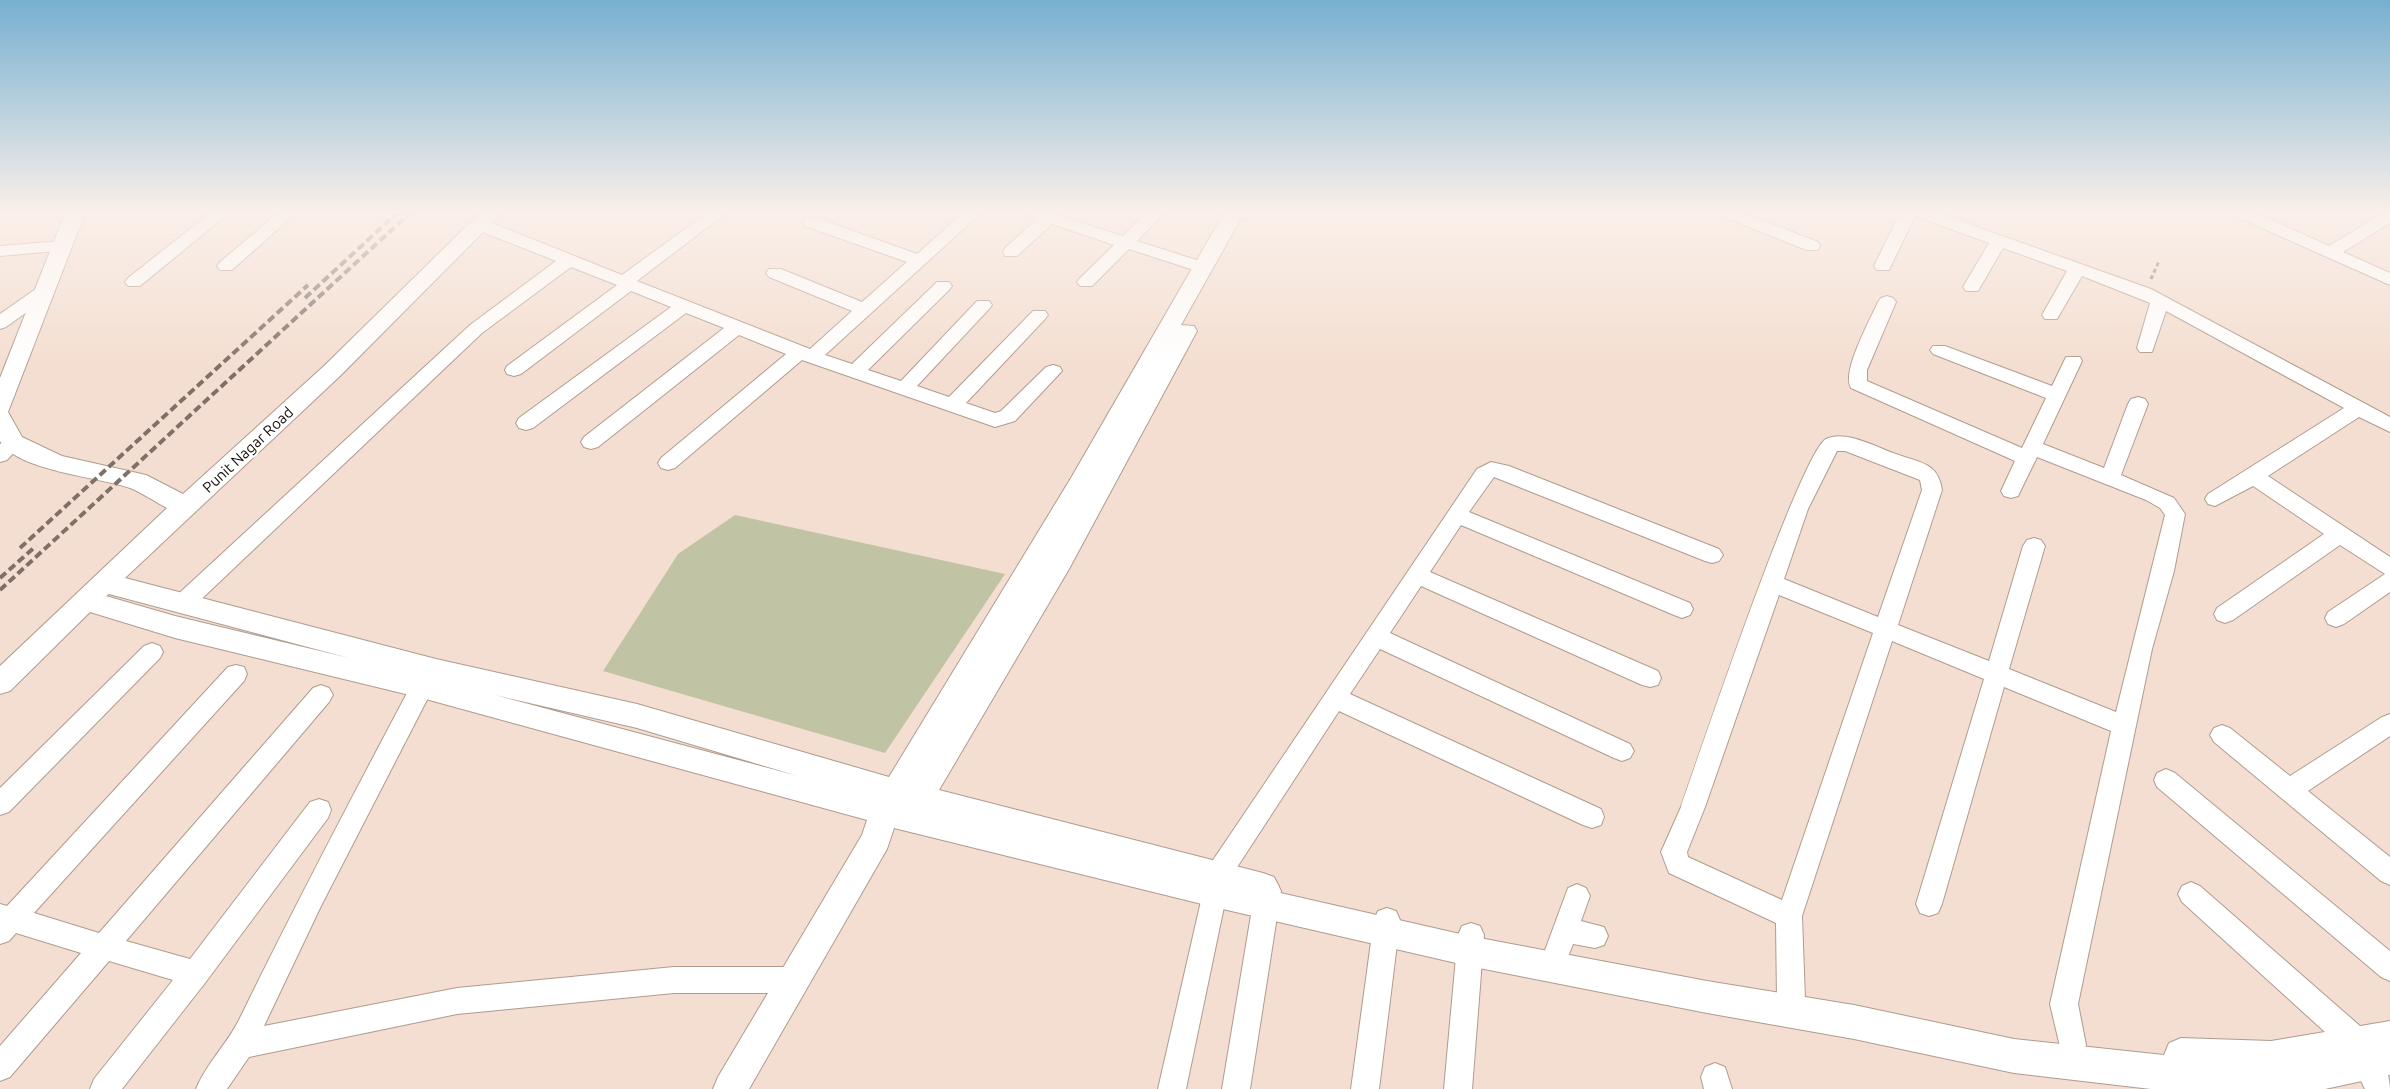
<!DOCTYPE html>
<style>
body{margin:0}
canvas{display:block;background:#f4ded1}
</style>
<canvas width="2390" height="1089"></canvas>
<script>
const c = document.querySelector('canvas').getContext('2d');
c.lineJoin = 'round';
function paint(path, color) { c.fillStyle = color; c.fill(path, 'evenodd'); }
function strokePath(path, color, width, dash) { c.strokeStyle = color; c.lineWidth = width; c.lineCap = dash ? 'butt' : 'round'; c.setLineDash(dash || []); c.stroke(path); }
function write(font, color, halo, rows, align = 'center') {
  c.font = font + ' Ubuntu,sans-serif'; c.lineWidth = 4.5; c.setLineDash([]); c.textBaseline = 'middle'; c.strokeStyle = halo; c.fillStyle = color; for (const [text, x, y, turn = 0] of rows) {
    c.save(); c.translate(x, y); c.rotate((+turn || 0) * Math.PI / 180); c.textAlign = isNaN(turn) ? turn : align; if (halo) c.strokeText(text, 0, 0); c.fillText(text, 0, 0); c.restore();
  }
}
paint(new Path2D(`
 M735,515L1005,574L885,753L603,671L678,554Z`), '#c0c4a4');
const minor = new Path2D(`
 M210,213H229L140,286H128L125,282L128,278Z
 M278,213H296L232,270H220L217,266L220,262Z
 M707,213H726L637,281L810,349L852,311L769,277L766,273L769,269H781L862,302L907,262L805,226L803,222L805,218H817L917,254L963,213H981L825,355L852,364L937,282H949L952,286L949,290L868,370L901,381L977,301H989L992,305L989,309L917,386L949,397L1033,311H1045L1048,315L1045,319L966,403L995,413L1001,411L1046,367L1053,365L1060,367L1062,371L1015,421L995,427L802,360L675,468L668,470L661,468L658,463L661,458L786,354L739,335L598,447L591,449L584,447L581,442L584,437L724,328L686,313L533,428L526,430L519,428L516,423L519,418L671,307L631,291L521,374L514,376L507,374L505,370L507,366L617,285L571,267L482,333L191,609L183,612L175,609L172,603L175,597L470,325L556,261L475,229L473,225L475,221H487L622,275Z
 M1027,213H1062L1060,216L1123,236L1146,213H1164L1137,241L1209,264L1212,268L1209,272L1203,273L1129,249L1092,286H1080L1077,282L1080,278L1114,245L1052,224L1017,256H1005L1003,252L1005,248L1037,219Z
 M1720,213H1744L1818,242L1820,246L1818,250H1806L1722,216Z
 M1900,213H1938L2151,289L2390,417V432L2359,417L2268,476L2390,557V592L2344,624L2336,627L2328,624L2325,618L2328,612L2385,574L2340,545L2233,620L2225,623L2217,620L2214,614L2217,608L2324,534L2253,486L2215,506L2208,504L2205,499L2208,494L2344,408L2166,311L2152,352H2140L2137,348L2150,303L2082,276L2057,319H2045L2042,315L2067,271L2003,248L1978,291H1966L1963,287L1989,243L1915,216L1889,270H1877L1874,266Z
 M2233,213H2256L2329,246L2383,213H2390V223L2343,252L2390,273V285L2235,216Z
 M62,241L68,242L70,246L68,250L0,256V246Z
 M46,284L52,286L55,290L52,294L6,327L0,329V314L40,286Z
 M1887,296L1893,298L1896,302L1867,370V381L2022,448L2046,398L1933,354L1930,350L1933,346H1945L2052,386L2066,357H2080L2082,361L2043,444L2104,468L2128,404L2131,399L2138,397L2145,399L2148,404L2121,475L2174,498L2185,514L2174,571L2152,649L2078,1004L2086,1045L2082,1055L2072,1059L2062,1055L2050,1004L2111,731L2004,687L1942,904L1938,913L1929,916L1920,913L1916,904L1984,679L1892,641L1802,916L1805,1000L1801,1009L1791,1013L1781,1009L1777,1000L1776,923L1669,873L1661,852L1681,807C1698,759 1801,452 1826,439C1845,429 1878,448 1896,454C1920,463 1938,462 1942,490L1898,625L1989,661L2023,546L2027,540L2034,538L2041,540L2045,546L2009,669L2116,712L2165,515L2160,508L2146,500L2037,457L2018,496L2011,498L2004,496L2001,491L2015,461L1851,388C1841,372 1870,320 1878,302L1881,298ZM1837,451H1845L1920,480L1922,490L1878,617L1784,579L1808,509ZM1779,595L1873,633L1782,900L1688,857L1687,852L1705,807Z
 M13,436L20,438L23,443L7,460L0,462V444Z
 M1491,462L1509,466L1719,549L1723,555L1719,561L1712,563L1705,561L1494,477L1469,512L1690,603L1693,609L1690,615L1682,618L1674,615L1461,525L1430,572L1658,671L1661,678L1658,685L1650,687L1642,685L1421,586L1390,633L1630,744L1634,751L1630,758L1622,761L1614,758L1380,649L1350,694L1601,809L1604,817L1601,825L1592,828L1583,825L1339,711L1230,878L1186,1089H1158L1209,866L1477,469Z
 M152,643L160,646L163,652L160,658L9,812L0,815V788L144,646Z
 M236,665L244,667L247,674L244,681L34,913L99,933L313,688L321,685L329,688L333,695L329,702L126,941L190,959L310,802L319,799L328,802L331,810L328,818L205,983L122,1089H90L94,1079L173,980L109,961L10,1077L0,1081V1046L81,953L16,933L9,941L0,944V904L7,906L228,667Z
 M432,666L440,668L443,675L430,694L321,906L264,1026L457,988L674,967H793L803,971L806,980L803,989L793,993H674L457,1014L249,1057L227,1089H196C206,1064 227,1044 239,1020C295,905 354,793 414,680L424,668Z
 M2390,714V736L2308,791L2390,857V885L2381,881L2214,742L2210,735L2214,728L2222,725L2230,728L2290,776L2382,717Z
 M2166,769L2175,773L2390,951V981L2381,977L2157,787L2154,780L2157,773Z
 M1268,879L1277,883L1281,891L1250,1089H1222L1255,891L1259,883Z
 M2191,882L2200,886L2368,1033L2372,1043L2369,1050C2383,1056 2390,1075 2390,1089H2365L2352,1063L2355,1056L2348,1053L2182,902L2178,894L2182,886Z
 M1577,884L1586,888L1590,896L1581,921L1604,927L1608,936L1604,945L1595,948L1573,944L1566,962L1557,966L1548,962L1544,953L1568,888Z
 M1387,908L1396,911L1400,920L1379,1089H1351L1374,920L1378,911Z
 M1471,923L1480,926L1484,935L1472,1089H1444L1458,935L1462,926Z
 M1715,1063L1725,1067L1732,1089H1704L1701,1077L1705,1067Z`);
const tertiary = new Path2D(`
 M65,213H85L8,412L22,437L62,456L146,475L183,494L324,366L480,213H502L340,376L125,578L436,659L637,704L889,777L1071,478L1224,213H1244L1181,325L1194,326L1197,331L1069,569L939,790L1263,873L1274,877L1279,887L1276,892L1469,936L1707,981L1854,1005L2014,1039L2164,1055L2169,1043L2181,1038L2271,1041L2390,1021V1075L2325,1089H2151L2014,1073L1854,1039L1707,1013L1469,966L1214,907L894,828L887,849L749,1089H713L718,1077L862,835L867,820L422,698L175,638L90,612L10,691L0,694V666L167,508C155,502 143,493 130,488C99,477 17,471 0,441V378ZM109,594L349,658L175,616L106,596ZM495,695L637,728L798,776Z`);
strokePath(minor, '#b09c8f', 2);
strokePath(tertiary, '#b09c8f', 2);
strokePath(new Path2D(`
 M2151,279L2159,261`), '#80726a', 3, [4, 3]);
paint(minor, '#fff');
paint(tertiary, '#fff');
strokePath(new Path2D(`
 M305,298L397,213
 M20,548L308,285
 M0,578L36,546
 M0,590L410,213`), '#7f7068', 4, [8, 4]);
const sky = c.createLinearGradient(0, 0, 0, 366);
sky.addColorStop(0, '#77afd1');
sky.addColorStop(0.58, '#faf0ea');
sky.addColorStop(1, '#faf0ea00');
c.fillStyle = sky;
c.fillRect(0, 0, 2390, 366);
write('15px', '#130c08', '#fff', [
 ["Punit Nagar Road",248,450,-43]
]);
</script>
